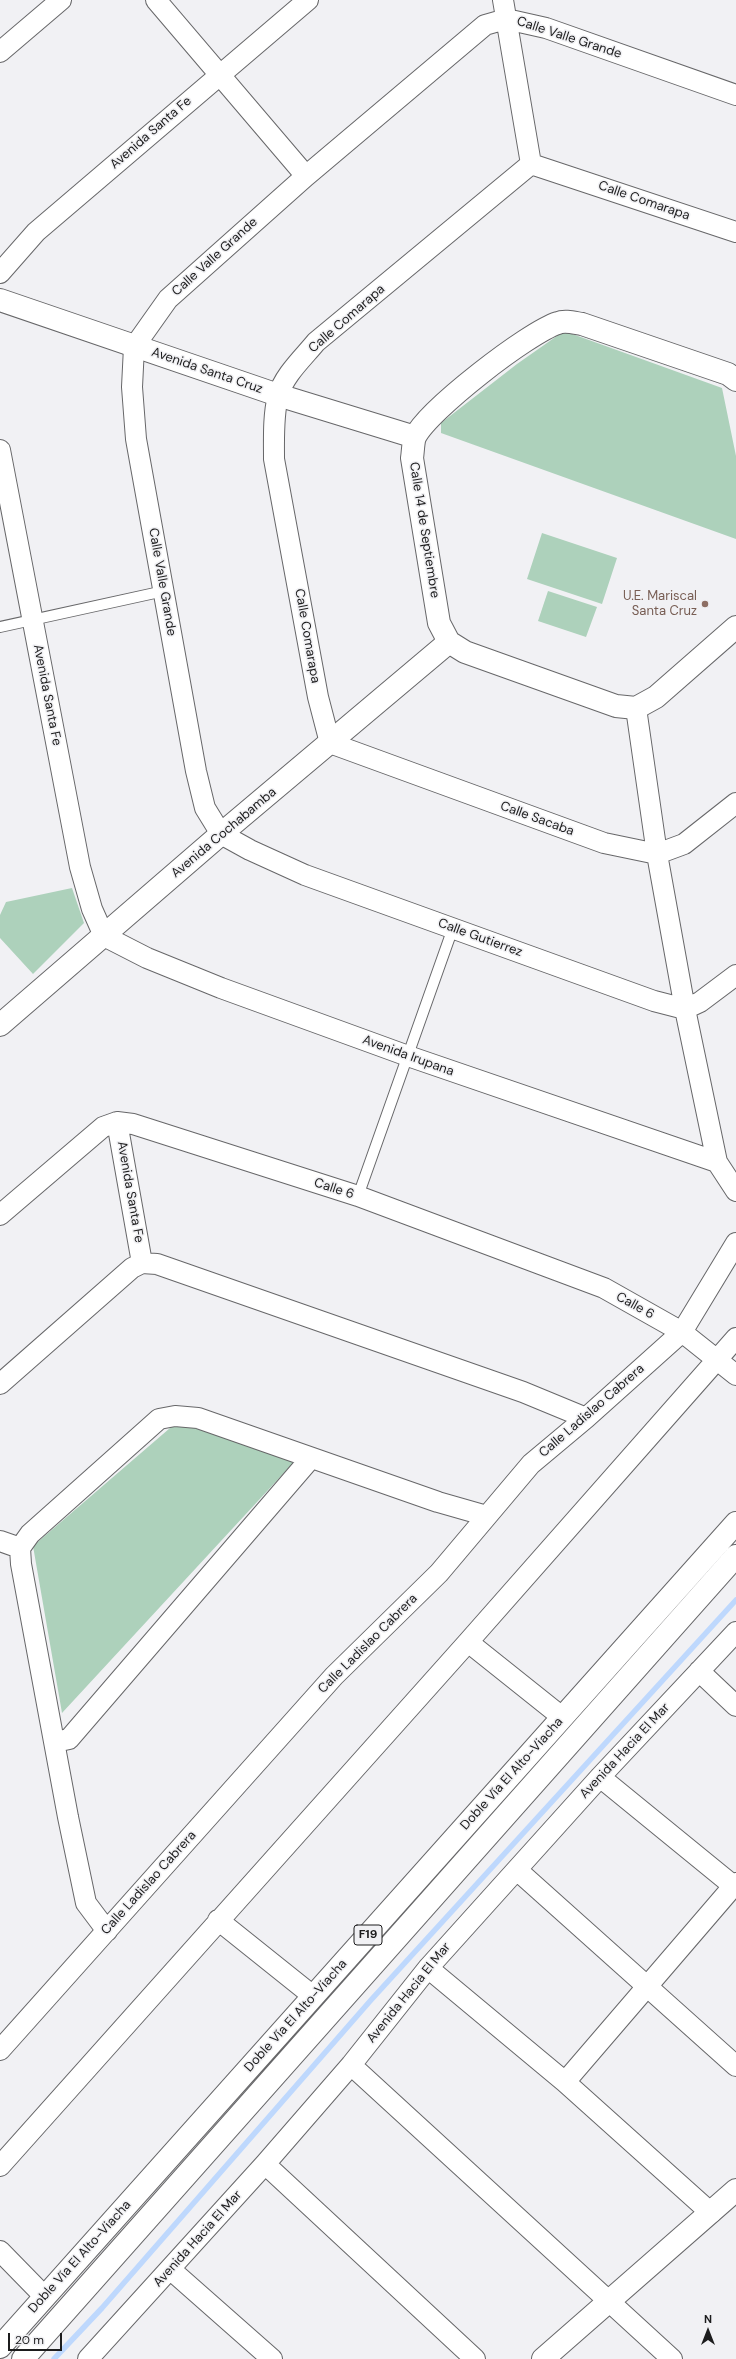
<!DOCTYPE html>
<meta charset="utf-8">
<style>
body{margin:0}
#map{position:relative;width:736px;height:2359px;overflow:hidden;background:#f1f1f4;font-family:"DM Sans",sans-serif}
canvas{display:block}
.north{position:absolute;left:688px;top:2311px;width:40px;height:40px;-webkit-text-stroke:3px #f1f1f4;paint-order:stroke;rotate:0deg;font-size:11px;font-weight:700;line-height:16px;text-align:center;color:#1c1c1d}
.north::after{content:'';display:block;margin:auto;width:14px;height:18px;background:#1c1c1d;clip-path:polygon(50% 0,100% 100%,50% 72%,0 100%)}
.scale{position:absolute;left:8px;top:2333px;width:54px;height:18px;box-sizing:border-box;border:2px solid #1c1c1d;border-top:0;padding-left:5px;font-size:12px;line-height:14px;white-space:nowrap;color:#1c1c1d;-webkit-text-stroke:3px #f1f1f4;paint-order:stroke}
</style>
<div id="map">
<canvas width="736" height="2359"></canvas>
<div class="north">N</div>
<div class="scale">20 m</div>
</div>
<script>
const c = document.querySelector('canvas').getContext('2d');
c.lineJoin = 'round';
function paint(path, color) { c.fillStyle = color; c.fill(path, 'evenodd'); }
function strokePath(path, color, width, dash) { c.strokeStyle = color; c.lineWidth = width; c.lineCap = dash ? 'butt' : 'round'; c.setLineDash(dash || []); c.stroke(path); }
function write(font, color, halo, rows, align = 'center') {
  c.font = font + ' "DM Sans",sans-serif'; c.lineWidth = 3; c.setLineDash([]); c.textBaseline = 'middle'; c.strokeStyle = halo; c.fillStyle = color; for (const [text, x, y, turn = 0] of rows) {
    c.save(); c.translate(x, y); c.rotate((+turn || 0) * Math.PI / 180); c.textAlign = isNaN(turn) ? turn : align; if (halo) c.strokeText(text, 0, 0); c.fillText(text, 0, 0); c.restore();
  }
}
paint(new Path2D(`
 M564,331L722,388L736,456V539L441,433V423L517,364Z
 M542,533L617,558L602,604L527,579Z
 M548,591L597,607L586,637L538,621Z
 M72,888L84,923L33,974L0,938V915L6,902Z
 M177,1422L294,1462L62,1713L33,1546Z`), '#add1bb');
strokePath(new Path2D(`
 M54,2359L102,2308L371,2000L736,1600`), '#bed8fd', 5.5);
const lane = new Path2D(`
 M0,627L164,591
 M358,1196L453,928`);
const street = new Path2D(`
 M156,0L306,176
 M503,0L531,164
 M0,52L61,0
 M736,95L546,28L506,19L485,25L306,176L168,299L134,347L132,387L136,439L196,771L205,808L221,834L250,850L305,875L654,1001L685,1009L700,1002L736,975
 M736,232L531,164L316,342C303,358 284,375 278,396C273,416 274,438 274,459L318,697L330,743L604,843L657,854L684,844L736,803
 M0,273L36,232L308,0
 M0,450L80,867L92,909L104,936L147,958L221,988L408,1056L717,1162
 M636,708L657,854L685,1009L717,1162L736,1191
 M117,1122L142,1263
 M0,1215L103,1127L117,1122L133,1124L358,1196L604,1288L682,1332L736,1375
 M0,1384L132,1268L142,1263L157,1264L523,1392L586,1418
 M0,1541L20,1548
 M468,1642L562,1717
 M699,1671L736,1706
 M55,1742L69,1739L311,1458
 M600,1777L736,1888
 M517,1870L736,2066
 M218,1920L313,1996
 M107,1931L86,1903L68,1817L21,1564L20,1548L30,1534L159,1419L175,1416L198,1418L438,1502L487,1516
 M428,1968L565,2082L711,2213
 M0,2050L334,1676L439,1573L531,1464L586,1418L682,1332L736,1243
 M351,2065L672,2359
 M565,2082L736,1883
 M265,2164L475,2359
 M0,2166L468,1642L736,1338
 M0,2251L45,2297
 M170,2269L272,2359
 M88,2359L265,2164L351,2065L428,1968L600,1777L736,1632`);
const secondary = new Path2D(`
 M0,300L278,395L415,437
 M736,380L728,374L582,324C575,323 565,320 558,323C529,332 428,410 415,437C413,442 413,452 412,458L439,623L449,642L465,652L616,706L636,708L656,697L736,627
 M0,1025L221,834L449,642
 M543,2359L736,2190`);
const highway = new Path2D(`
 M0,2347L736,1523
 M23,2359L736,1556`);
strokePath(lane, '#676769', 12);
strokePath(street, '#676769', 22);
strokePath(secondary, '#676769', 24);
strokePath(highway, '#676769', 24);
strokePath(lane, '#fff', 10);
strokePath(street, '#fff', 20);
strokePath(secondary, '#fff', 22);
strokePath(highway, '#fff', 22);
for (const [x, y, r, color] of [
 [705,604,4,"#8d6e63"]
]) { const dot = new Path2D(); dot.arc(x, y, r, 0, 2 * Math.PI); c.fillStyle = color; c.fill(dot); strokePath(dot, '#f1f1f4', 1.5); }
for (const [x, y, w] of [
 [368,1935,28]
]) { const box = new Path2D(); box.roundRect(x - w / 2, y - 10, w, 20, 3); c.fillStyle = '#f1f1f4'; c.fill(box); strokePath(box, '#1c1c1d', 1); }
write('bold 12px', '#1c1c1d', null, [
 ["F19",368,1935]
]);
write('13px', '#1c1c1d', '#f1f1f4', [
 ["Calle Valle Grande",569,38,18],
 ["Avenida Santa Fe",151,133,-41],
 ["Calle Comarapa",644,201,19],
 ["Calle Valle Grande",215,257,-42],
 ["Calle Comarapa",347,319,-41],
 ["Avenida Santa Cruz",207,371,19],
 ["Calle 14 de Septiembre",424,530,81],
 ["Calle Valle Grande",162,582,80],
 ["Calle Comarapa",307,636,80],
 ["Avenida Santa Fe",47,695,79],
 ["Calle Sacaba",537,819,20],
 ["Avenida Cochabamba",224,833,-40],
 ["Calle Gutierrez",480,938,20],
 ["Avenida Irupana",408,1056,20],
 ["Calle 6",334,1189,18],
 ["Avenida Santa Fe",130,1192,80],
 ["Calle 6",635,1306,29],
 ["Calle Ladislao Cabrera",592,1411,-41],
 ["Calle Ladislao Cabrera",368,1644,-45],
 ["Avenida Hacia El Mar",625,1751,-47],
 ["Doble Vía El Alto-Viacha",512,1774,-48],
 ["Calle Ladislao Cabrera",149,1883,-48],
 ["Avenida Hacia El Mar",409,1993,-51],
 ["Doble Vía El Alto-Viacha",296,2016,-48],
 ["Avenida Hacia El Mar",198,2239,-48],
 ["Doble Vía El Alto-Viacha",80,2257,-48]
]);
write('13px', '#785e54', '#f1f1f4', [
 ["U.E. Mariscal",697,597],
 ["Santa Cruz",697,612]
], 'right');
</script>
